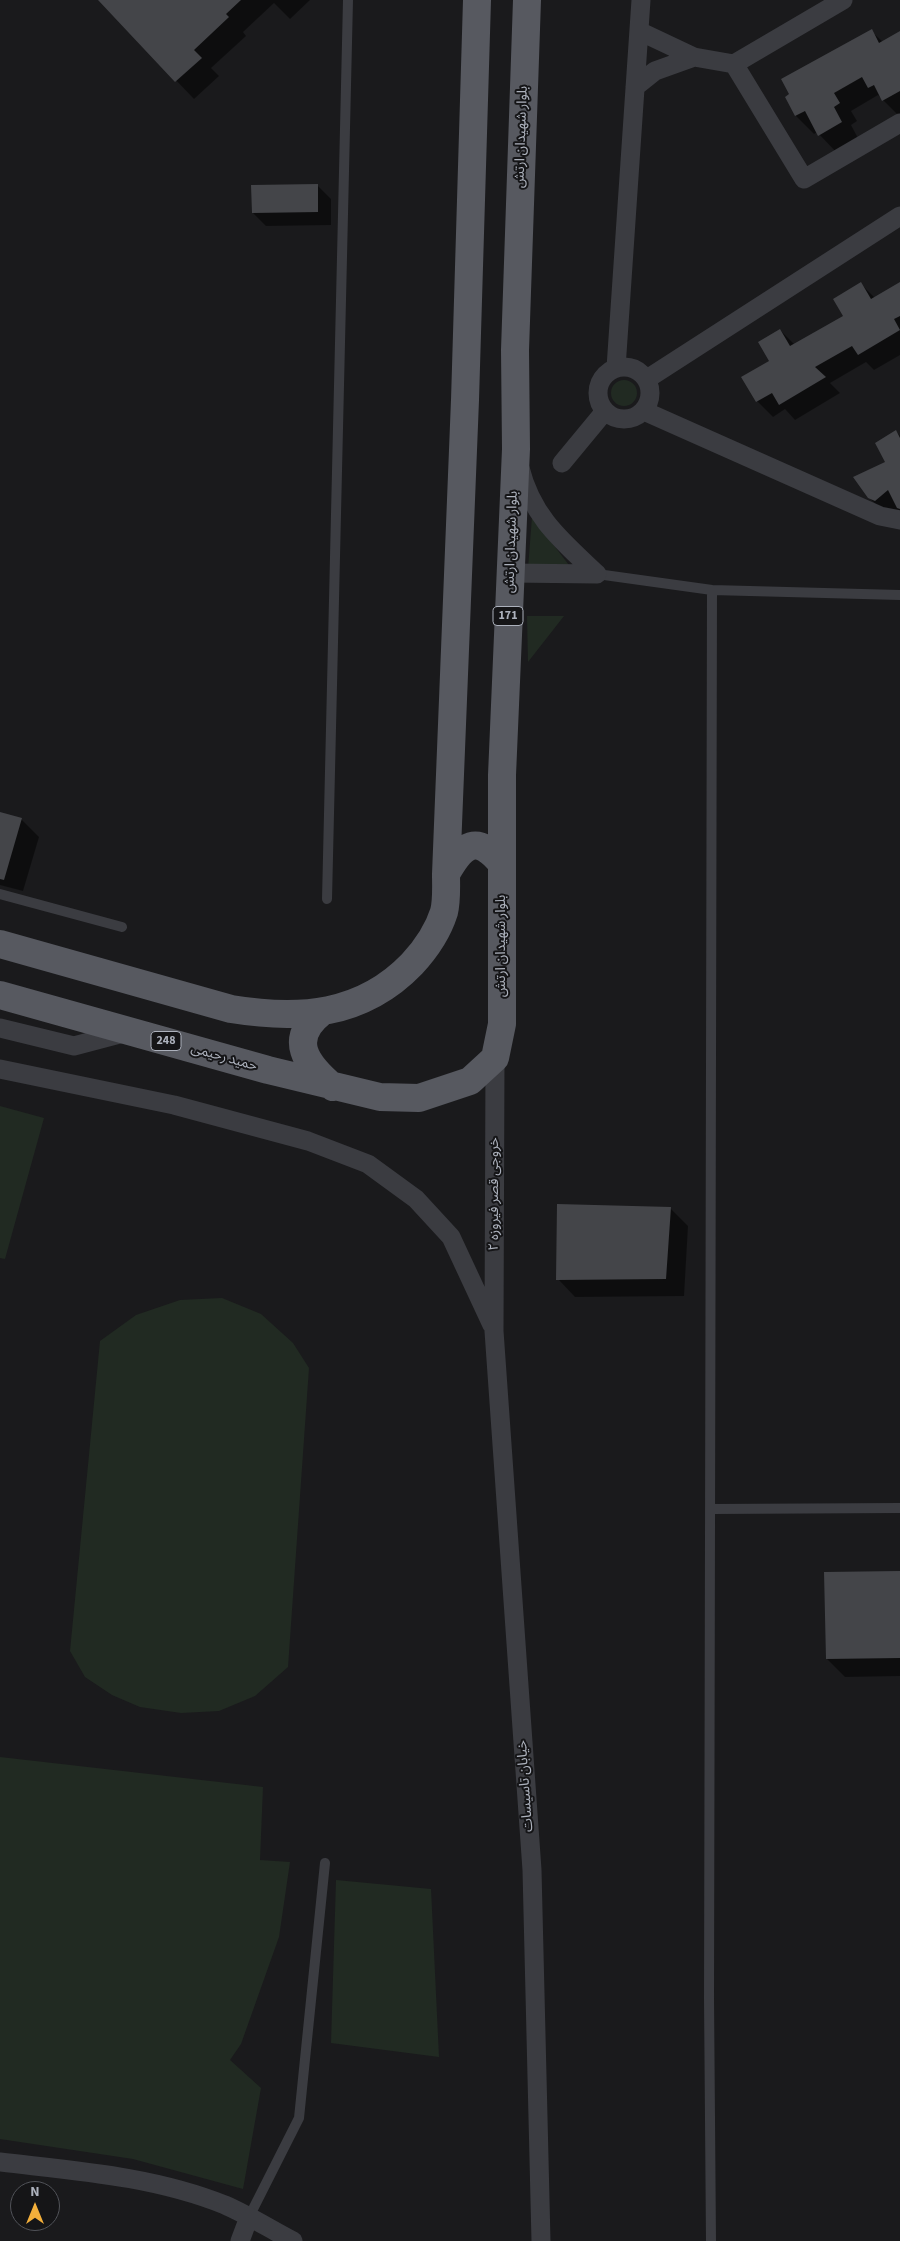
<!DOCTYPE html>
<meta charset="utf-8">
<style>
body{margin:0}
#map{position:relative;width:900px;height:2241px;overflow:hidden;background:#1a1a1c;font-family:"Source Sans 3",sans-serif}
canvas{display:block}
.north{position:absolute;left:10px;top:2181px;width:50px;height:50px;box-sizing:border-box;background:#151517;border:1px solid #515359;border-radius:50%;rotate:0deg;font-size:14px;font-weight:700;line-height:20px;text-align:center;color:#acb1bc}
.north::after{content:'';display:block;margin:auto;width:18px;height:22px;background:#f3af3b;clip-path:polygon(50% 0,100% 100%,50% 72%,0 100%)}
</style>
<div id="map">
<canvas width="900" height="2241"></canvas>
<div class="north">N</div>
</div>
<script>
const c = document.querySelector('canvas').getContext('2d');
c.lineJoin = 'round';
function paint(path, color) { c.fillStyle = color; c.fill(path, 'evenodd'); }
function strokePath(path, color, width, dash) { c.strokeStyle = color; c.lineWidth = width; c.lineCap = dash ? 'butt' : 'round'; c.setLineDash(dash || []); c.stroke(path); }
function write(font, color, halo, rows, align = 'center') {
  c.font = font + ' "Source Sans 3","Noto Sans Arabic",sans-serif'; c.lineWidth = 4; c.setLineDash([]); c.textBaseline = 'middle'; c.strokeStyle = halo; c.fillStyle = color; for (const [text, x, y, turn = 0] of rows) {
    c.save(); c.translate(x, y); c.rotate((+turn || 0) * Math.PI / 180); c.textAlign = isNaN(turn) ? turn : align; if (halo) c.strokeText(text, 0, 0); c.fillText(text, 0, 0); c.restore();
  }
}
paint(new Path2D(`
 M611 393a13 13 0 1 1 26 0a13 13 0 1 1-26 0Z
 M532,517L572,569H528Z
 M527,616H564L528,662Z
 M0,1106L44,1118L5,1259L0,1258Z
 M222,1298L261,1314L293,1343L309,1368L288,1667L255,1696L219,1711L181,1713L140,1707L112,1695L85,1677L70,1651L100,1341L136,1315L180,1300Z
 M0,1757L263,1787L260,1860L290,1862L279,1937L241,2044L230,2060L261,2088L243,2189L133,2159L0,2139Z
 M336,1880L431,1889L439,2057L331,2043Z`), '#212a22');
paint(new Path2D(`
 M99,0H310L290,19L274,3L243,32L246,36L211,68L219,76L194,99Z
 M871,31L883,42L900,39V117L878,95L851,111L857,121L851,125L859,140L837,153L817,132L814,134L796,116L786,97Z
 M317,185L331,199V225L266,226L253,213Z
 M900,283V355L874,370L866,362L830,383L840,393L795,420L785,409L773,417L757,401L780,330L795,345L845,316L861,284L875,298Z
 M896,431L900,436V513L887,516L869,497L887,463Z
 M0,813L21,819L39,837L23,891L0,885Z
 M670,1208L688,1226L684,1296L575,1297L558,1279Z
 M900,1572V1676L845,1677L827,1659Z`), '#0007');
paint(new Path2D(`
 M98,0H241L226,14L229,17L194,50L202,58L175,82Z
 M872,29L879,43L900,31V91L882,101L874,85L868,88L862,77L834,93L840,103L834,107L842,122L818,136L805,111L795,116L785,97L789,94L781,79Z
 M318,184V212L252,213L251,185Z
 M861,282L871,299L900,282V316L894,319L900,330L858,355L852,346L815,367L826,377L779,405L772,393L756,402L741,377L769,361L758,342L780,329L790,346L843,316L833,299Z
 M896,430L900,438V509L897,508L888,490L875,501L868,498L853,477L885,462L875,443Z
 M0,812L22,818L4,880L0,879Z
 M557,1204L671,1207L666,1279L556,1280Z
 M900,1571V1658L826,1659L824,1572Z`), '#444549');
strokePath(new Path2D(`
 M597,574L712,590L900,595
 M0,894L122,927
 M327,899L348,0
 M711,1509L900,1508
 M249,2217L299,2118L325,1863
 M711,2241L709,1997L712,590`), '#3b3c41', 10);
strokePath(new Path2D(`
 M639,31L694,57L734,64L804,179L900,123
 M734,64L843,0
 M635,87L655,71L694,57
 M598 393a26 26 0 1 1 52 0a26 26 0 1 1-52 0Z
 M616,368L641,0
 M647,379L900,216
 M644,411L880,516L900,520
 M562,463L605,411
 M520,468C532,517 562,541 597,574
 M510,573L597,574
 M0,1028L74,1046L127,1032
 M495,1058L494,1331L532,1870L541,2241
 M0,1069L174,1105L308,1141L368,1164L416,1199L451,1237L492,1325
 M0,2162C76,2171 153,2176 225,2205C248,2215 270,2229 293,2241
 M240,2241L249,2217`), '#3b3c41', 19);
strokePath(new Path2D(`
 M446,874C463,844 477,833 502,864
 M0,944L231,1009C299,1020 362,1016 412,964C425,950 438,931 444,912C447,900 446,886 446,874L465,400L477,0
 M0,995L268,1070L380,1097L419,1098L470,1081L495,1058L502,1024V775L516,449L515,350L527,0
 M322,1012C287,1039 306,1064 333,1087`), '#575960', 28);
for (const [x, y, w] of [
 [508,616,30],
 [166,1041,30]
]) { const box = new Path2D(); box.roundRect(x - w / 2, y - 9.5, w, 19, 4); c.fillStyle = '#151517'; c.fill(box); strokePath(box, '#acb1bc', 1); }
write('bold 12px', '#acb1bc', null, [
 ["171",508,616],
 ["248",166,1041]
]);
write('14px', '#acb1bc', '#151517', [
 ["بلوار شهیدان ارتش",522,137,-88],
 ["بلوار شهیدان ارتش",512,542,-88],
 ["بلوار شهیدان ارتش",502,946,-90],
 ["حمید رحیمی",224,1058,16],
 ["خروجی قصر فیروزه ۲",495,1194,-90],
 ["خیابان تاسیسات",526,1786,-94]
]);
</script>
